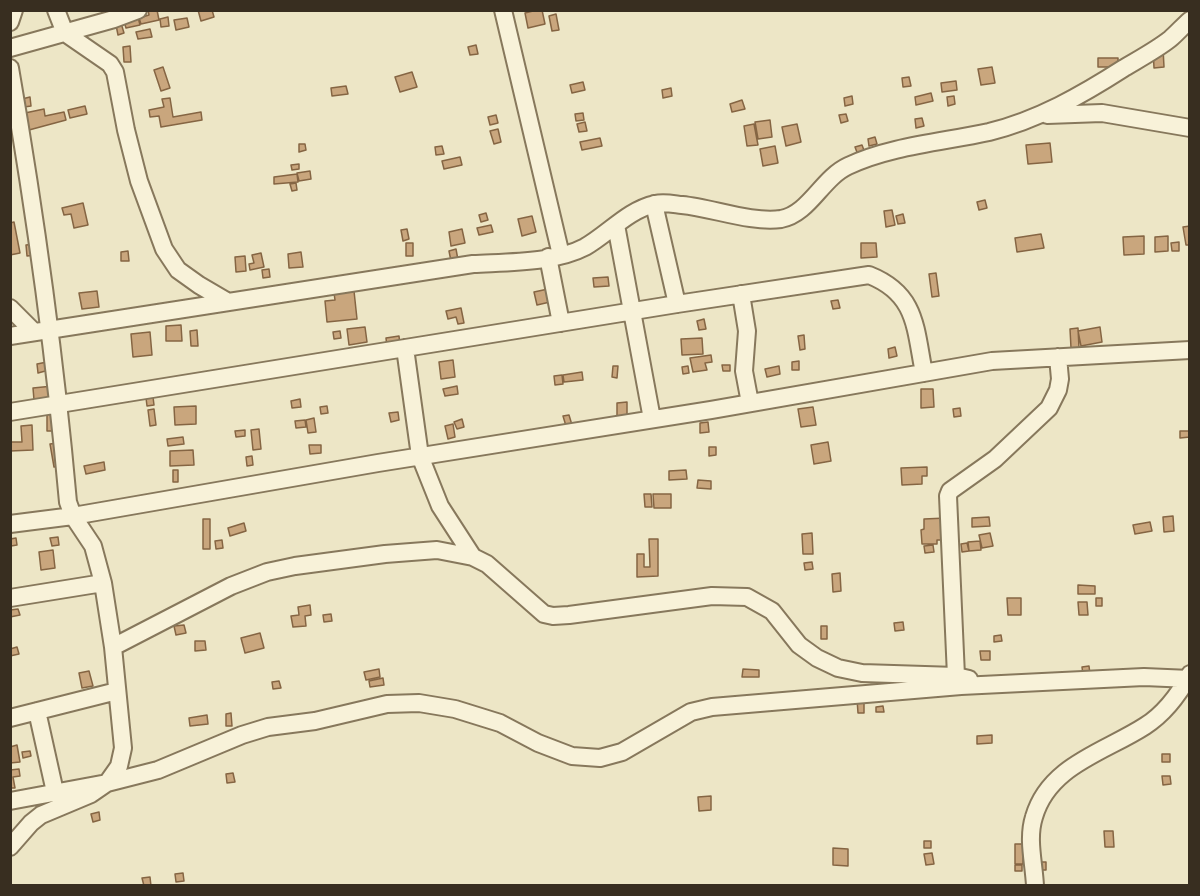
<!DOCTYPE html>
<style>
body{margin:0}
#map{position:relative;width:1200px;height:896px;overflow:hidden;background:#ede6c6;font-family:Spectral,serif}
canvas{display:block}
.frame{position:absolute;inset:0;border:12px solid #382e20;pointer-events:none}
</style>
<div id="map">
<canvas width="1200" height="896"></canvas>
<div class="frame"></div>
</div>
<script>
const c = document.querySelector('canvas').getContext('2d');
c.lineJoin = 'round';
function paint(path, color) { c.fillStyle = color; c.fill(path, 'evenodd'); }
function strokePath(path, color, width, dash) { c.strokeStyle = color; c.lineWidth = width; c.lineCap = dash ? 'butt' : 'round'; c.setLineDash(dash || []); c.stroke(path); }
const building = new Path2D(`
 M148,10H157L159,20L141,24L139,18L149,15Z
 M198,10H212L214,17L201,21Z
 M537,10H542L545,24L528,28L525,13Z
 M556,14L559,30L552,31L549,16Z
 M138,17L140,25L126,28L124,21Z
 M168,17L169,26L161,27L160,19Z
 M187,18L189,27L176,30L174,20Z
 M121,23L124,33L118,35L116,25Z
 M150,29L152,37L138,39L136,32Z
 M476,45L478,54L470,55L468,47Z
 M130,46L131,62H124L123,47Z
 M1153,48H1163L1164,67L1154,68Z
 M1098,58H1118V71H1109V67H1098Z
 M163,67L170,88L161,91L154,70Z
 M992,67L995,83L981,85L978,69Z
 M412,72L417,87L400,92L395,77Z
 M909,77L911,86L903,87L902,78Z
 M956,81L957,90L942,92L941,83Z
 M583,82L585,90L572,93L570,85Z
 M346,86L348,94L332,96L331,88Z
 M671,88L672,96L663,98L662,90Z
 M931,93L933,101L916,105L915,97Z
 M852,96L853,104L845,106L844,98Z
 M954,96L955,104L948,106L947,97Z
 M30,97L31,106L24,107L22,99Z
 M170,98L173,117L201,112L202,120L161,127L159,116L150,117L149,110L164,107L162,99Z
 M742,100L745,109L732,112L730,104Z
 M85,106L87,114L70,118L68,110Z
 M44,109L45,116L64,112L66,120L29,130L25,113Z
 M583,113L584,120L576,121L575,114Z
 M846,114L848,121L841,123L839,115Z
 M496,115L498,123L490,125L488,117Z
 M922,118L924,126L916,128L915,119Z
 M770,120L772,137L758,139L755,122Z
 M585,122L587,131L579,132L577,124Z
 M754,124L758,145L747,146L744,126Z
 M797,124L801,142L786,146L782,127Z
 M498,129L501,142L494,144L490,131Z
 M875,137L877,144L869,146L868,139Z
 M600,138L602,146L582,150L580,142Z
 M1050,143L1052,162L1028,164L1026,145Z
 M299,144H305L306,150L299,152Z
 M862,145L865,153L858,155L855,147Z
 M442,146L444,154L436,155L435,147Z
 M775,146L778,163L763,166L760,149Z
 M460,157L462,165L444,169L442,161Z
 M299,164V169L292,170L291,165Z
 M310,171L311,179L299,181L297,173Z
 M297,174L298,182L274,184V177Z
 M296,183L297,190L292,191L290,184Z
 M985,200L987,208L979,210L977,202Z
 M83,203L88,225L74,228L71,214L64,215L62,208Z
 M892,210L895,225L886,227L884,211Z
 M486,213L488,220L481,222L479,215Z
 M903,214L905,223L898,224L896,216Z
 M532,216L536,232L522,236L518,219Z
 M14,222L20,253L10,255V223Z
 M491,225L493,232L479,235L477,228Z
 M1190,226V245H1186L1183,227Z
 M407,229L409,239L403,241L401,230Z
 M462,229L465,243L451,246L449,232Z
 M1041,234L1044,248L1017,252L1015,238Z
 M1144,236V254L1124,255L1123,237Z
 M1168,236V251L1155,252V237Z
 M1179,242V251H1172L1171,243Z
 M406,243H413V256H406Z
 M861,243H876L877,257L861,258Z
 M35,244L36,255L27,256L26,245Z
 M456,249L458,260L451,261L449,251Z
 M128,251L129,261H121V252Z
 M301,252L303,267L289,268L288,254Z
 M261,253L264,267L250,270L249,264L254,263L252,255Z
 M245,256L246,271L236,272L235,257Z
 M269,269L270,277L263,278L262,270Z
 M936,273L939,296L932,297L929,274Z
 M608,277L609,286L594,287L593,278Z
 M548,289L550,302L537,305L534,292Z
 M97,291L99,307L82,309L79,293Z
 M354,291L357,319L327,322L325,301L335,300L334,293Z
 M838,300L840,308L833,309L831,301Z
 M461,308L464,323L458,324L456,317L448,319L446,311Z
 M704,319L706,329L699,330L697,321Z
 M181,325L182,341H166V326Z
 M365,327L367,342L349,345L347,329Z
 M1100,327L1102,342L1081,346L1078,331Z
 M1078,328L1079,348H1071L1070,329Z
 M197,330L198,346H191L190,331Z
 M340,331L341,338L334,339L333,332Z
 M150,332L152,355L133,357L131,334Z
 M804,335L805,349L800,350L798,336Z
 M399,336L400,345L387,348L386,338Z
 M702,338L703,354L682,355L681,339Z
 M895,347L897,356L889,358L888,349Z
 M711,355L712,362L705,363L707,370L693,372L690,358Z
 M453,360L455,377L441,379L439,362Z
 M799,361V370H792V362Z
 M47,362L49,370L38,373L37,364Z
 M722,365H730V371H723Z
 M613,366H618L617,378L612,377Z
 M688,366L689,373L683,374L682,367Z
 M779,366L780,374L767,377L765,369Z
 M582,372L583,380L564,382L563,375Z
 M562,375L563,384L555,385L554,376Z
 M53,386L54,398L34,400L33,388Z
 M457,386L458,394L445,396L443,389Z
 M921,389H933L934,407L921,408Z
 M153,397L154,405L147,406L146,398Z
 M300,399L301,407L292,408L291,401Z
 M627,402V416H617V403Z
 M196,406V424L175,425L174,407Z
 M327,406L328,413L321,414L320,407Z
 M813,407L816,425L801,427L798,409Z
 M960,408L961,416L954,417L953,409Z
 M154,409L156,425L150,426L148,410Z
 M398,412L399,420L391,422L389,413Z
 M47,414H55V431H47Z
 M569,415L572,425L566,426L563,416Z
 M314,418L316,432L308,433L306,420Z
 M462,419L464,427L457,429L454,422Z
 M305,420L306,427L296,428L295,421Z
 M708,422L709,432L700,433V423Z
 M453,424L455,437L448,439L445,426Z
 M32,425L33,450L10,451V442H22L21,426Z
 M259,429L261,449L253,450L251,430Z
 M245,430V436L236,437L235,431Z
 M1180,431H1190V437L1180,438Z
 M183,437L184,444L168,446L167,439Z
 M828,442L831,461L814,464L811,445Z
 M58,443L61,466L54,467L50,444Z
 M309,445H321V453L310,454Z
 M709,447H716V455L709,456Z
 M193,450L194,465L170,466V451Z
 M252,456L253,465L247,466L246,457Z
 M104,462L105,470L86,474L84,466Z
 M927,467V476H922V484L902,485L901,468Z
 M173,470H178V482H173Z
 M686,470L687,479L669,480V471Z
 M698,480L711,481V489L697,488Z
 M644,494H651L652,507H645Z
 M653,494H671V508H654Z
 M1173,516L1174,531L1164,532L1163,517Z
 M989,517L990,526L972,527V518Z
 M946,518L947,540H937V544H922L921,530L924,529V519Z
 M203,519H210V549H203Z
 M1150,522L1152,531L1135,534L1133,525Z
 M244,523L246,531L230,536L228,528Z
 M812,533L813,554H803L802,534Z
 M990,533L993,546L982,548L979,535Z
 M58,537L59,545L52,546L50,538Z
 M16,538L17,545L11,546L10,539Z
 M649,539H658V576L637,577V554H644V567H650Z
 M222,540L223,548L216,549L215,541Z
 M980,541L981,550L969,551L968,542Z
 M967,543L969,551L962,552L961,544Z
 M933,545L934,552L925,553L924,546Z
 M53,550L55,568L41,570L39,552Z
 M812,562L813,569L805,570L804,563Z
 M840,573L841,591L833,592L832,574Z
 M1078,585L1095,586V594H1078Z
 M1007,598H1021V615H1008Z
 M1096,598H1102V606H1096Z
 M1078,602H1087L1088,615H1079Z
 M310,605L311,615L305,616L306,626L293,627L291,616L299,615L298,607Z
 M18,609L20,615L10,617V610Z
 M331,614L332,621L324,622L323,615Z
 M903,622L904,630L895,631L894,623Z
 M184,625L186,633L176,635L174,626Z
 M821,626H827V639H821Z
 M260,633L264,648L245,653L241,638Z
 M1001,635L1002,641L994,642V636Z
 M195,641H205L206,650L195,651Z
 M17,647L19,654L10,656V649Z
 M980,651H990V660H981Z
 M1089,666L1090,674L1083,675L1082,667Z
 M379,669L380,677L366,680L364,672Z
 M743,669L759,670V677H742Z
 M89,671L93,686L82,688L79,673Z
 M383,678L384,685L370,687L369,681Z
 M279,681L281,688L273,689L272,682Z
 M857,699H864V713H858Z
 M883,706L884,712H876V707Z
 M231,713L232,726H226V714Z
 M207,715L208,724L190,726L189,718Z
 M992,735V743L977,744V736Z
 M17,745L20,762L10,763V747Z
 M30,751L31,756L23,758L22,752Z
 M1162,754H1170V762H1162Z
 M19,769L20,776L13,777L15,788H10V770Z
 M233,773L235,782L227,783L226,774Z
 M1162,776H1170L1171,784L1163,785Z
 M711,796V810L699,811L698,797Z
 M99,812L100,820L93,822L91,814Z
 M1104,831H1113L1114,847H1105Z
 M924,841H931V848H924Z
 M1015,844H1023V864H1015Z
 M833,848L848,849V866L833,865Z
 M932,853L934,864L926,865L924,854Z
 M1038,862H1046V870H1038Z
 M1015,865H1022V871H1015Z
 M183,873L184,881L176,882L175,874Z
 M150,877L151,886H144L142,878Z`);
paint(building, '#c9a67d');
strokePath(building, '#856543', 1.5);
const minor = new Path2D(`
 M56,10L65,33L110,64L115,72L126,130L139,181L164,249L178,270L199,285L228,302
 M503,10L561,255
 M10,22L14,10
 M10,48L114,19L138,10
 M10,68C35,212 55,356 68,502L73,516L93,546L103,583L113,647L123,748L119,766L107,783L91,794L41,815L31,823L10,847
 M1047,115L1102,113L1190,128
 M654,204L677,304
 M616,225L652,419
 M548,257L561,323
 M741,294L747,331L744,371L750,403
 M10,308L34,332
 M10,336L473,264C507,262 555,263 585,247C608,234 628,210 655,204C664,202 673,204 682,205C713,208 750,223 781,219C809,214 822,178 848,166C890,146 943,142 989,132C1038,120 1082,95 1124,68C1139,59 1156,50 1170,39C1177,33 1183,26 1190,20
 M405,348L420,456L440,506L473,557
 M10,412L677,304L869,275C917,294 915,328 924,373
 M10,524L73,516L378,463L711,410L992,361L1190,350
 M10,598L103,583
 M113,647L231,586L267,572L295,566L385,554L437,550L473,557L487,564L544,614L553,616L569,615L712,596L747,597L772,611L799,645L817,658L838,668L862,673L956,676L969,679
 M956,676L948,496L950,491L995,459L1049,408L1058,390L1060,379L1058,357
 M37,711L55,792
 M10,718L117,691
 M10,801L107,783L158,770L242,735L268,727L315,721L387,704L419,703L455,709L500,723L538,743L572,756L600,758L622,752L691,712L712,707L961,686L1144,677L1190,679
 M1035,886C1034,863 1027,839 1034,817C1049,765 1105,752 1145,726C1164,714 1179,694 1190,674`);
strokePath(minor, '#87785c', 20);
strokePath(minor, '#f8f2d9', 16);
</script>
